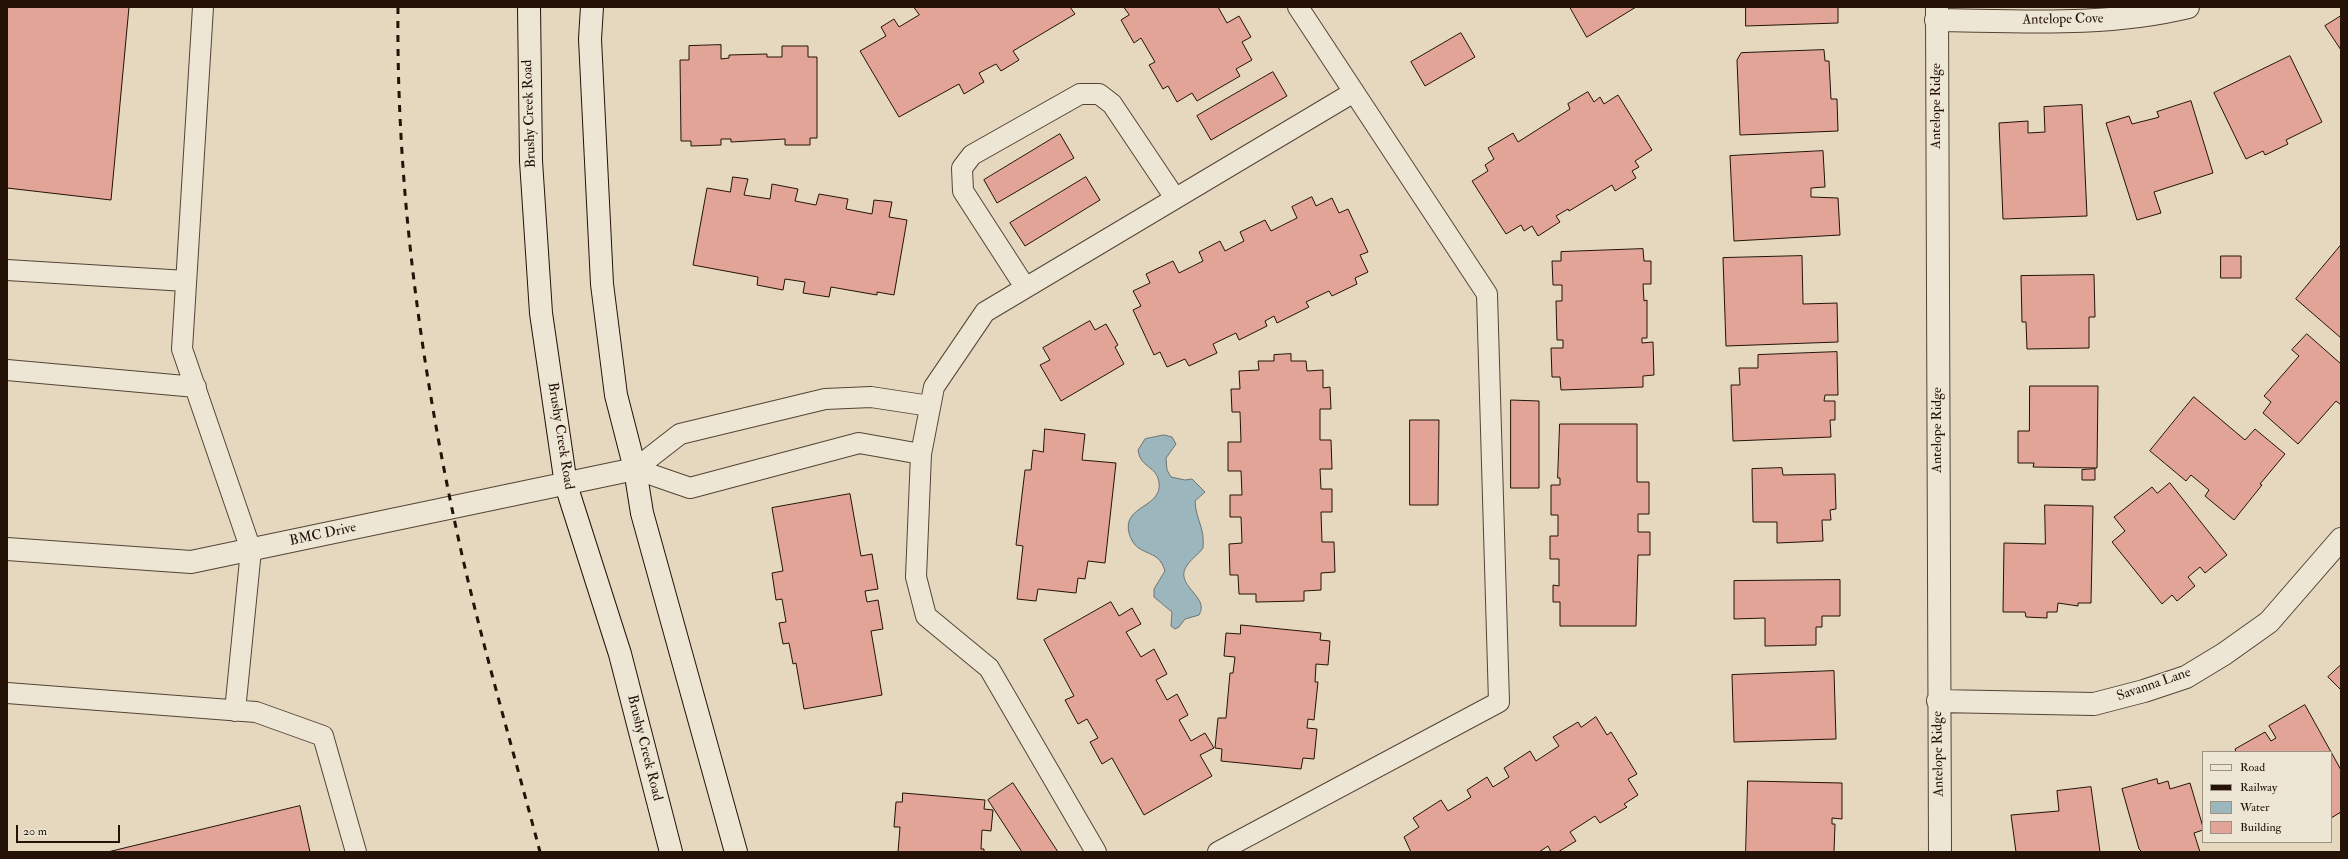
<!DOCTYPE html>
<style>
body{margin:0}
#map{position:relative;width:2348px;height:859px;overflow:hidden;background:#e5d8bf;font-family:"IM FELL Double Pica",serif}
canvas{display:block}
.frame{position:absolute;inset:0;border:8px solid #241207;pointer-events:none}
.legend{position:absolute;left:2202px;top:751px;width:130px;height:92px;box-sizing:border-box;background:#eee6d5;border:1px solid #9d9183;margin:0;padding:5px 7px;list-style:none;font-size:12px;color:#241207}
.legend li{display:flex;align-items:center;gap:8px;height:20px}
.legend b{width:20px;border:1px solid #9d9183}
.scale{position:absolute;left:16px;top:825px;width:104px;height:18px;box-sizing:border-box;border:2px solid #241207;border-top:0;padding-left:5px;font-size:12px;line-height:14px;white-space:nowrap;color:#241207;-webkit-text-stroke:3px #eee6d5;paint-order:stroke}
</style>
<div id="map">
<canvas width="2348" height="859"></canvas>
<div class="frame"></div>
<ul class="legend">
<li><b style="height:5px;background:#eee6d5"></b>Road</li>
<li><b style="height:5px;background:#241207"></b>Railway</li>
<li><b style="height:11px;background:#9cb6bd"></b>Water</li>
<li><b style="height:11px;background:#e1a497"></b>Building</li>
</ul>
<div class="scale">20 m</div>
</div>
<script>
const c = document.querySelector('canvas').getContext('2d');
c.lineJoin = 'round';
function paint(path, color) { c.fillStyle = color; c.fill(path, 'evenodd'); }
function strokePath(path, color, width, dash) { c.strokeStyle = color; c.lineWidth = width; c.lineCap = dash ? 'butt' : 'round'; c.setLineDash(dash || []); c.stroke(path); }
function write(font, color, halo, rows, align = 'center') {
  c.font = font + ' "IM FELL Double Pica",serif'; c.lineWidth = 3; c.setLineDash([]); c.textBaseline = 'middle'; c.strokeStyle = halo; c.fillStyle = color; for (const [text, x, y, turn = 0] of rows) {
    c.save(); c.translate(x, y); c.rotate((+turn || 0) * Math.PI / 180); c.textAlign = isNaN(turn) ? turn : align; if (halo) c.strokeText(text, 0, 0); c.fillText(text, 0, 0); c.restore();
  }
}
const water = new Path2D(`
 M1164,435L1172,437L1176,444L1166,458L1167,470L1171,477L1185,480L1192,479L1205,492L1195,501C1196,521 1205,527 1203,548C1199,554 1192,558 1188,564C1171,585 1211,596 1199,615L1185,619L1179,627L1175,629L1171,626L1172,612L1154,597V589L1165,571C1158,546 1136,559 1129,533C1122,505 1163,508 1159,482C1157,466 1140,468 1138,450L1145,439Z`);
paint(water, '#9cb6bd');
strokePath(water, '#6c7474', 1);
const building = new Path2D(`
 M7,7H129L111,200L7,188Z
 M914,7H1070L1075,14L1013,51L1019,60L1001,71L996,64L979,73L984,82L964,94L959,84L899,117L860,51L886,36L881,27L894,19L899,27L919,15Z
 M1124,7H1218L1227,23L1239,16L1251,37L1242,42L1252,60L1236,69L1240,76L1197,101L1192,93L1177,102L1168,86L1163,89L1149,65L1155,62L1141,38L1134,43L1121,20L1129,15Z
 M1570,7H1636L1587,37Z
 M1746,7H1838V23L1746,26Z
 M2341,16V50L2325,26Z
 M1461,33L1475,57L1425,86L1411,62Z
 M721,45V59L729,58V55L767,54V57H782V46H808V57H817V138H810V145H785V139L731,142V139H721V145L691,146V141H681L680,60H689V46Z
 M1824,50L1825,61H1829L1831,99H1837L1838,131L1740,135L1737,60L1741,53Z
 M2290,56L2322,122L2286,140L2288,144L2265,155L2263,151L2246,159L2214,93Z
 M1273,72L1287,96L1211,140L1197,116Z
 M1588,92L1594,102L1600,97L1604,104L1618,95L1652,150L1635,161L1639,167L1632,171L1636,178L1615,191L1612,185L1569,211L1568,209L1556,216L1560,222L1538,236L1532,226L1524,231L1521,225L1506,234L1472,181L1488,171L1485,165L1494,159L1488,148L1513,133L1518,142L1570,109L1568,104Z
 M2191,101L2213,173L2154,192L2161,213L2137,220L2106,123L2129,116L2132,124L2156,118L2159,117L2157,112Z
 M2082,105L2087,216L2003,219L1999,123L2028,121V133L2045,132L2044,107Z
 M1060,134L1074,158L997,203L984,180Z
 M1823,151L1825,187L1811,188V197L1838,198L1840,235L1734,241L1730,156Z
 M733,177L748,179L744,195L770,199L772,184L798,189L795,201L816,205L819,194L848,199L846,209L872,214L874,200L892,202L889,217L907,220L894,295L877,292V295L831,287L829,297L803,293L805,282L785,279L783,290L757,285L758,277L693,265L707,188L730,192Z
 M1086,177L1100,200L1025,246L1010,223Z
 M1312,197L1316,206L1332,198L1339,213L1348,209L1368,252L1360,255L1368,272L1355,278L1357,284L1332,296L1329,291L1306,302L1309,307L1277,323L1274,316L1265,321L1267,326L1239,340L1236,333L1213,344L1217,353L1189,366L1185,359L1167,367L1160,352L1154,355L1133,310L1141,306L1133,291L1150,283L1146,274L1173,261L1179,273L1203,261L1199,252L1220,241L1225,251L1244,241L1240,232L1265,220L1271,231L1297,218L1292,207Z
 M2341,245V338L2296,299Z
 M1643,249L1644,261H1651V284H1643L1644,301L1647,300V338H1642V343L1653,342L1654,375L1643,376V387L1561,390L1560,377H1552L1551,348H1563V340H1557L1556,301H1562V285H1553L1552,261H1561V252Z
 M1802,256L1803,304L1837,303L1838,342L1726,346L1723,258Z
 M2221,256H2241V278H2221Z
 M2094,275L2095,317H2089V348L2027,349L2026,322H2022L2021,276Z
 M1090,321L1095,330L1106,324L1118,345L1115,347L1124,364L1061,401L1040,365L1050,360L1043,348Z
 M2307,334L2341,364V405L2336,401L2298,444L2263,413L2271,402L2264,396L2299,356L2292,350Z
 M1837,352L1838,395H1825L1824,401H1835V420H1830L1831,437L1733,441L1731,385H1740L1739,368H1758V355Z
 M1291,354V361H1306L1307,371L1323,370V388L1330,387L1331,409H1320V440H1331L1332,469H1320L1321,489H1332V512H1321L1322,542H1334L1335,572L1321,573V590L1304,591V601L1256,602V594H1239L1238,575H1230L1229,544L1242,543L1241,517H1230V495H1242L1241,471H1228V442H1241L1240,412H1232L1231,389H1240L1239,371L1259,370L1258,361H1274V355Z
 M2030,386H2098L2097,468L2033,467L2034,463H2018V431H2029Z
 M2194,397L2245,440L2255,429L2285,454L2260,484L2262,485L2234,520L2205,496L2209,490L2191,475L2186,481L2150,451Z
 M1511,400L1539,401V488H1511Z
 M1410,420H1439L1438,505H1410Z
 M1560,424H1637V482H1649V514H1638V532H1650V555H1638L1636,626H1560V602H1553V585L1559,586V559H1550V536H1558V515H1551V485H1560V478H1558Z
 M1045,429L1085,434L1082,460L1116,463L1105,563L1088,561L1085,579L1078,578L1076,593L1038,589L1036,601L1017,599L1023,546L1016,545L1025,470H1031L1033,450L1043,452Z
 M1782,468L1783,475L1835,474L1836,509L1830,510L1831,520H1822L1823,541L1777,543V522H1753L1752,469Z
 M2095,469V480H2082V470Z
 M2170,483L2227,555L2205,573L2200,567L2188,577L2195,586L2177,601L2172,595L2162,604L2112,542L2125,531L2114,517L2152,487L2157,493Z
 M850,494L861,556L872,554L878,589L865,591L867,602L878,600L883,629L871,631L882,695L804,709L796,663L793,664L789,643L783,644L779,623L786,622L782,599L776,600L772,573L783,571L772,508Z
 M2045,505L2093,506L2091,603H2078V606L2058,603L2057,612H2047V618L2026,617L2025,612H2003L2004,543L2045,544Z
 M1840,580V616H1822V627H1816V645L1765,646V618L1734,619V581Z
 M1111,602L1119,616L1132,608L1141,624L1126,632L1141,657L1154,649L1167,674L1156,680L1167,700L1177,694L1188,715L1179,720L1191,741L1205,733L1214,748L1200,755L1212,776L1144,815L1112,758L1102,764L1090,742L1098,738L1087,719L1078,724L1065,700L1074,696L1044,640Z
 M1241,625L1321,633L1320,640L1330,641L1328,665L1316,664L1315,682H1318L1314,720L1308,719L1307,728L1317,729L1314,759L1303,758L1301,769L1221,761L1222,749L1215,748L1218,718H1226L1230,673H1233L1235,657L1224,656L1226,633L1240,634Z
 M2341,665V690L2328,677Z
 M1834,671L1836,739L1734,742L1732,675Z
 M2305,705L2341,770V812L2331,818V752H2236L2235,749L2265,732L2271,741L2276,738L2269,726Z
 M1596,717L1607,735L1611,732L1637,774L1628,779L1638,795L1624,804L1627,807L1600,823L1595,816L1570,832L1576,841L1558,852H1551L1548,846L1539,852H1411L1404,837L1419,827L1413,818L1441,800L1448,811L1471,797L1467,790L1487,777L1493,787L1509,777L1504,768L1530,751L1536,761L1559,746L1553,737L1578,722L1581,727Z
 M2157,779L2158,784L2168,781L2170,789L2190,783L2203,827V830L2194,833L2200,852H2142L2139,849L2122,789Z
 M1748,781L1842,783V819L1832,818V824H1835L1834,852H1746Z
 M1013,783L1058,852H1022L988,800Z
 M2091,787L2100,852H2016L2011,815L2059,811L2057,791Z
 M903,793L985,800L984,809L993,810L991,831L982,830L981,849H984V852H898L900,827H894L896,802H902Z
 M300,806L310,852H108Z`);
paint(building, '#e1a497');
strokePath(building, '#241207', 1);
const service = new Path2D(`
 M203,7L182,349L251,550L235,711
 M7,270L186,281
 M1025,287L963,191L962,168L972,155L1080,94H1099L1112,104L1175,198
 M7,370L196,387
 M635,469L680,434L825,399L871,397L930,406
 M635,469L690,488L859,443L921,454
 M7,693L256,712L323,736L356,852
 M1096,852L989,668L926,616L916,577L921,454L934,387L985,312L1354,92
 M1218,852L1499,702L1487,294L1298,7`);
const minor = new Path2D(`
 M1937,7L1940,852
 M1936,20C2020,21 2106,27 2188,7
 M7,549L191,562L635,469
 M1938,701L2094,704L2144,691L2186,677L2224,654L2269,622L2341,539`);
const secondary = new Path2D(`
 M529,7L531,161L541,313L566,485L620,654L671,852
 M592,7L590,39L602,284L616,395L635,469L642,513L736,852`);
strokePath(service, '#544435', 22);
strokePath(minor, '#544435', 24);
strokePath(secondary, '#241207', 24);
strokePath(service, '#eee6d5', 20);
strokePath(minor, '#eee6d5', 22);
strokePath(secondary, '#eee6d5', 22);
strokePath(new Path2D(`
 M398,7C396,191 422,376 462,555C485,655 514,753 540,852`), '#241207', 3, [7, 7]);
write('14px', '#241207', '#eee6d5', [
 ["Antelope Cove",2063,20,-1],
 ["Antelope Ridge",1937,106,-90],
 ["Brushy Creek Road",530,114,-92],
 ["Antelope Ridge",1938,430,-90],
 ["Brushy Creek Road",560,436,81],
 ["BMC Drive",323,535,-12],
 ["Savanna Lane",2154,685,-19],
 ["Brushy Creek Road",644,748,76],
 ["Antelope Ridge",1939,754,-91]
]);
</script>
